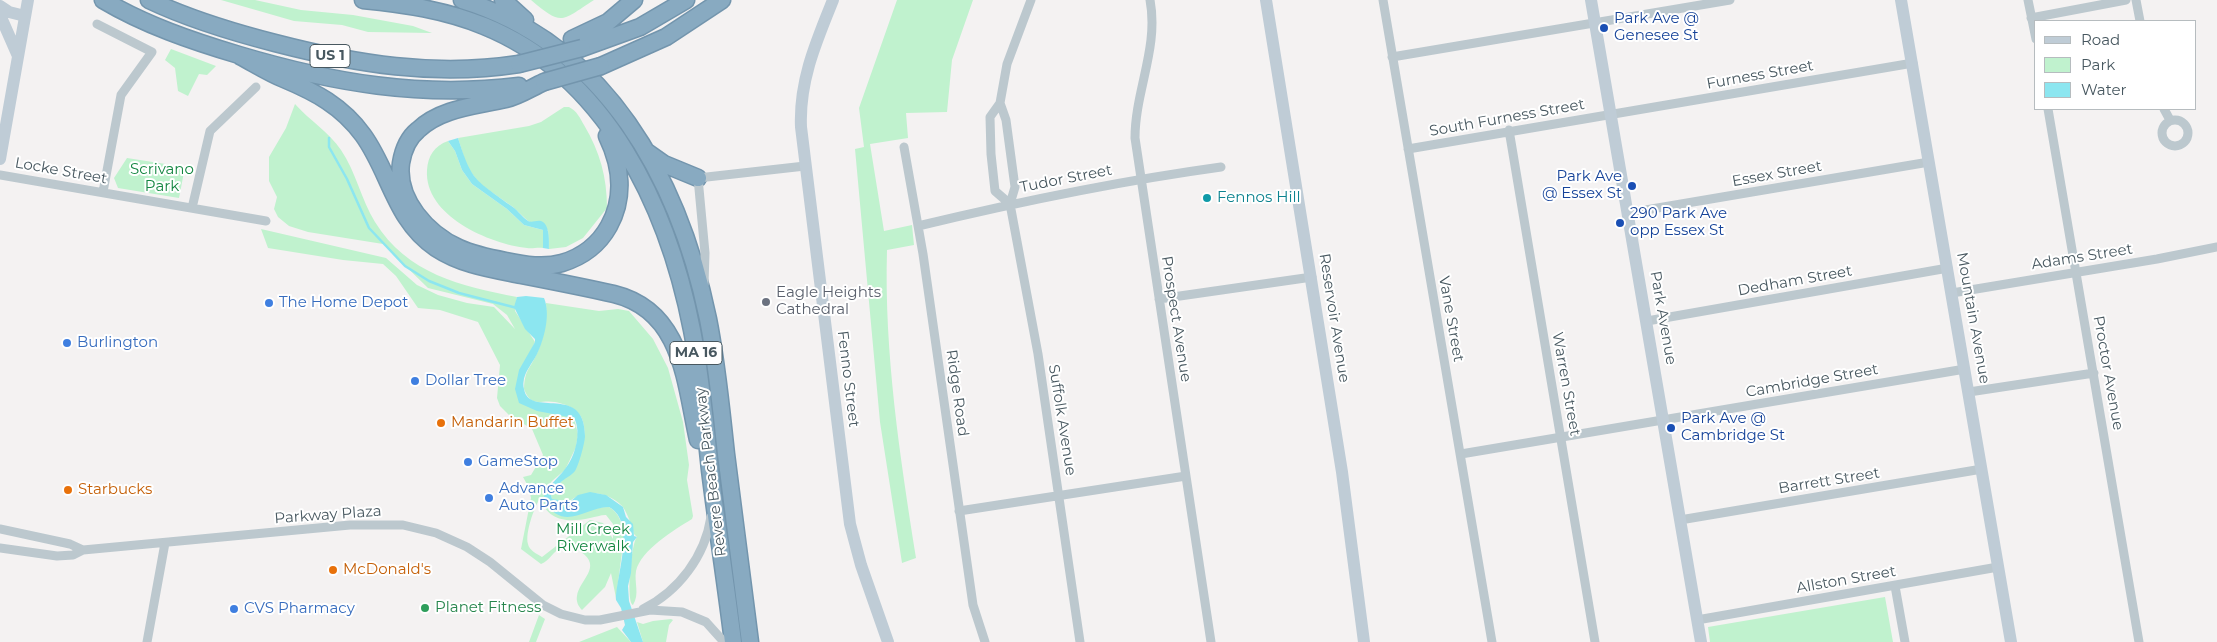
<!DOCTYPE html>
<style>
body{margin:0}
#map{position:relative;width:2217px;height:642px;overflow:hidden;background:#f4f2f2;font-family:Montserrat,sans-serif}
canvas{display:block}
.legend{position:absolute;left:2034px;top:20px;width:162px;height:90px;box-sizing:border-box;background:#fff;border:1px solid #b6bcbf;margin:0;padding:6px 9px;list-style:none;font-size:15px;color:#485860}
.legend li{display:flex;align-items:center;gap:10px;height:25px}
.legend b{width:25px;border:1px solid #b6bcbf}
</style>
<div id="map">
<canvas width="2217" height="642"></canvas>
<ul class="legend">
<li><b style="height:6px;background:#bfccd6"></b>Road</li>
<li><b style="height:14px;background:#c0f2ce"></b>Park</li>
<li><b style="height:14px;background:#8ce6f0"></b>Water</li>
</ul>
</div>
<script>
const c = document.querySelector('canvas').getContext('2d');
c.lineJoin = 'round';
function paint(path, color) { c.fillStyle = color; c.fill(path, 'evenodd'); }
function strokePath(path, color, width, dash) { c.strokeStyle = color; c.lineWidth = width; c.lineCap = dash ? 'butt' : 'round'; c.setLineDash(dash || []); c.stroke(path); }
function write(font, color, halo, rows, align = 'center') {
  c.font = font + ' Montserrat,sans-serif'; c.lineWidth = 4; c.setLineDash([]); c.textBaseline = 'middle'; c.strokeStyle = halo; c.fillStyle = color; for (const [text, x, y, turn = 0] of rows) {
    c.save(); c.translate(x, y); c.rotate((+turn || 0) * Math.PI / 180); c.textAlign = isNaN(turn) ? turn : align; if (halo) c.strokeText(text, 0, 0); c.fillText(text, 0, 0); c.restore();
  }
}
paint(new Path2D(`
 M221,0H255L301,10L353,15L413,26L432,33L368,32L342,25L294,21Z
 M531,0H594C561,21 563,27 531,0Z
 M897,0H973L952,60L947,112L906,113L908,138L870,144L884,231L912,225L914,245L887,250C884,353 900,456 916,558L902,563L880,422L855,149L864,147L859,108Z
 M171,49L216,66L207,75L199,74L188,96L178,91L175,68L165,60Z
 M295,104C309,120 329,132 341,150C356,172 361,199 375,222C407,274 461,286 517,297L515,311L535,342L528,357L520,399L574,418L578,434L576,447L565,470L552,481L545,490L549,509L609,507C620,513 623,526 624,537L616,598L611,573L605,587L582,610C578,606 576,601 577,596C579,580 603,567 581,552C575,548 569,546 562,548C553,550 550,561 541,564L521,549L531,498L529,488L523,477L531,475L543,455L532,429L509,415L500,406L497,398L500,365L478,322L440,310L418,308L396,276L383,264L343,260L268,248L261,229L386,258L417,285L438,295L467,303L494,307L515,329L507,315L493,304L428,288L383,244L308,232L289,226L278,217L274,209L277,197L269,181V157L286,128ZM540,498C548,521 567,523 590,518C596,517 600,515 606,515L613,524V539L603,523L590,520L542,557C537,554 529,550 528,544C525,533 534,508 540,498Z
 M564,107H569C577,111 580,118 584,125C600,152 607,177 607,208L583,238L566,247L549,249L548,230L528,221L513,207L480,184L467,167L458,138L529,126L541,122Z
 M448,141L455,151L462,170L472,184L507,209L524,225L543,230V248C537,247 533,249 527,248C490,244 424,216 427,170C428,156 434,146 448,141Z
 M127,158L185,167L179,198L118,188L114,178Z
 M546,303L599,311L618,309L629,311L653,339L668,368L683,422L689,465L687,480L693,516L692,519C674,530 641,550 636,571C634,583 640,594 633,605C626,602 631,543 637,537L634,534C633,528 626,510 622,506C606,490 579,488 564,507L561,501L552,499L551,495C567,473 588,454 584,426C582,410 569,405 555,402C540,399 532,409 524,389C525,368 530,370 537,353C544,338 547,319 546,303Z
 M1885,597L1893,642H1710L1708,627Z
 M539,615L545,619L536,642H529Z
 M671,619L673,620L669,625L666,642H643L637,622L643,624L653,621Z
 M617,627L631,642H579Z`), '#c0f2ce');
paint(new Path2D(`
 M458,138C472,182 475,179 510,205C517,209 521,216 528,221C532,223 536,220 541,221C550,224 549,241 549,249L543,248V230L524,225L507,209L472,184L462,170L455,151L448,141Z
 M526,296L544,298C551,314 544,340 537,354C531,366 521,375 524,389C529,419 585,382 585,436C585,442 579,465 575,471C571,476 565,478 560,483C556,486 554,491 551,495L552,499L559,500L564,507L578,495L590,492L606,495L623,507L626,517L633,524L634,536L637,537L633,542L631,573L628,586L629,601L643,642H631L622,630L625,625L621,608L616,600C616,576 637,522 609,507C582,508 565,533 543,500C547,485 556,481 565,469C575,457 582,432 574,418L537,411L519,403L515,389L519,370L535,342V339L525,329L514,307L517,297Z`), '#8ce6f0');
strokePath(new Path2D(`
 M329,138V147L347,179L369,228L405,266L429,281L459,293L517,308`), '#8ce6f0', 2.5);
const highway = new Path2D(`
 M103,0C145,25 192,41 239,55C333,83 421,98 519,86
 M149,0C189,19 232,32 275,43C356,64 435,77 519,64
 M363,0C404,4 445,10 484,26C607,76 668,207 692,330C701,376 705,423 710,470C717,527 726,584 733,642
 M462,0C606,44 679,179 708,319C717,364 721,409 726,454C734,517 742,579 750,642
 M503,0L525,20
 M572,39L608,22L634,0
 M582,48L640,27L686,0
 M240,56C255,64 269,73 284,79C315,92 342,106 363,135C390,172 395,221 436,248C462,265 491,269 521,275C552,281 583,287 614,294C683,311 685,382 698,440
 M601,66L666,37L722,0
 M544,82C531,88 519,96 506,99C476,106 441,108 418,130C408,138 403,151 401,163C396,200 428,234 459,248C474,255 490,258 506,261C525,265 544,268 562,263C582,257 599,244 609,226C625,197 621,165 607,136
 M647,152L664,164L698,178`);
strokePath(highway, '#7395ad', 19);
strokePath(new Path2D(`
 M1150,0C1159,48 1135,91 1135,138L1211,642
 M1383,0L1492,642
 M2028,0L2036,39
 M2136,0L2140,21
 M2031,18L2126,0
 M97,24L152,52L121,95L103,192
 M1392,57L1730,0
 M1000,103L1006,120L1015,187L1010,204L1038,354L1080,642
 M2048,109L2139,642
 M2164,109L2170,120
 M2162 133a13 13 0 1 1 26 0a13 13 0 1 1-26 0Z
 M1509,130L1595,642
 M904,147L923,254L973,605L985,642
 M1408,149L1913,63
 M0,175L266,221
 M1010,204L995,191L991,154L990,117L1000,103L1007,64L1031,0
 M192,208L210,131L256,87
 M1628,213L1929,162
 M918,226C1018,202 1119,181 1221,167
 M704,284L705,253L698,178L805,166
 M1952,293L2157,259L2217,247
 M1159,299L1312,277
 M1647,321L1948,268
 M1969,392L2094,373
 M1461,454L1965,369
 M959,511L1186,476
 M1680,520L1982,469
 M0,529L70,544L83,550
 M0,548L57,556L73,555L83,550L350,525H403L436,533L467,547L490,562L543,605L561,614L585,620H600L650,610L682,612L706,622L724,642
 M1895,586L1905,642
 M643,609C679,591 705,556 711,517
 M1697,620L1998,567
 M147,642L165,543`), '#bcc8ce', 9);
strokePath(new Path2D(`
 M833,0C816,42 799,81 801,127L850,524L861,565L888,642
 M1266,0L1342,472L1364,642
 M1591,0L1701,642
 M1901,0L2011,642
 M0,6L9,12L25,16
 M0,15L18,56
 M0,159L28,0`), '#bfccd6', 12);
strokePath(highway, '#88aac1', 16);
const highwayBridge = new Path2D(`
 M519,64L582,48
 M544,82L601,66`);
strokePath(highwayBridge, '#7395ad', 19, []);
strokePath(highwayBridge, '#88aac1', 16);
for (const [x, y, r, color] of [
 [1604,28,5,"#1a4fb4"],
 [1632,186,5,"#1a4fb4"],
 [1207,198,5,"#0f9aa8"],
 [1620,223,5,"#1a4fb4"],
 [766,302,5,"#6b7280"],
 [269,303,5,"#3f7fe0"],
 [67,343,5,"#3f7fe0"],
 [415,381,5,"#3f7fe0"],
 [441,423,5,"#e8710a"],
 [1671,428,5,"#1a4fb4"],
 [468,462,5,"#3f7fe0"],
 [68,490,5,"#e8710a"],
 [489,498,5,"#3f7fe0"],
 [333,570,5,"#e8710a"],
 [425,608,5,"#2e9e5b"],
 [234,609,5,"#3f7fe0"]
]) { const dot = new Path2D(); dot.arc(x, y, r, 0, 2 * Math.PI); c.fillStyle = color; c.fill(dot); strokePath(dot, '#fff', 2); }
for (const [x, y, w] of [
 [330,56,40],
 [696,353,52]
]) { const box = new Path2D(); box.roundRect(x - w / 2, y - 11.5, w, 23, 4); c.fillStyle = '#fff'; c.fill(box); strokePath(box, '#485860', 1); }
write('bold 14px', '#485860', null, [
 ["US 1",330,56],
 ["MA 16",696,353]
]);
write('15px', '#164399', '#fff', [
 ["Park Ave @",1614,19],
 ["Genesee St",1614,36],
 ["Park Ave",1622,177,"right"],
 ["@ Essex St",1622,194,"right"],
 ["290 Park Ave",1630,214],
 ["opp Essex St",1630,231],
 ["Park Ave @",1681,419],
 ["Cambridge St",1681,436]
], 'left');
write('15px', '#485860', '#fff', [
 ["Furness Street",1760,75,-10],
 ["South Furness Street",1507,118,-10],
 ["Locke Street",61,171,10],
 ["Essex Street",1777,174,-10],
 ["Tudor Street",1066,179,-11],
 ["Adams Street",2082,257,-9],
 ["Dedham Street",1795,281,-10],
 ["Reservoir Avenue",1334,318,81],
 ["Park Avenue",1663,318,80],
 ["Mountain Avenue",1973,318,80],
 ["Prospect Avenue",1176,319,81],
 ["Vane Street",1451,319,80],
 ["Proctor Avenue",2108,373,80],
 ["Fenno Street",848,379,83],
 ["Cambridge Street",1812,381,-10],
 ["Warren Street",1566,384,80],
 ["Ridge Road",957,393,82],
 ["Suffolk Avenue",1062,420,81],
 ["Revere Beach Parkway",711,472,-97],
 ["Barrett Street",1829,481,-9],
 ["Parkway Plaza",328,515,-4],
 ["Allston Street",1846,580,-10]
]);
write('15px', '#148641', '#fff', [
 ["Scrivano",162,170],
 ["Park",162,187],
 ["Mill Creek",593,530],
 ["Riverwalk",593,547]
]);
write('15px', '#0d838f', '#fff', [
 ["Fennos Hill",1217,198]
], 'left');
write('15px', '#5b616d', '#fff', [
 ["Eagle Heights",776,293],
 ["Cathedral",776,310]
], 'left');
write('15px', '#366cbe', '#fff', [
 ["The Home Depot",279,303],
 ["Burlington",77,343],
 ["Dollar Tree",425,381],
 ["GameStop",478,462],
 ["Advance",499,489],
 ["Auto Parts",499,506],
 ["CVS Pharmacy",244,609]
], 'left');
write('15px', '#c56008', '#fff', [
 ["Mandarin Buffet",451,423],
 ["Starbucks",78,490],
 ["McDonald's",343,570]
], 'left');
write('15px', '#27864d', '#fff', [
 ["Planet Fitness",435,608]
], 'left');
</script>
